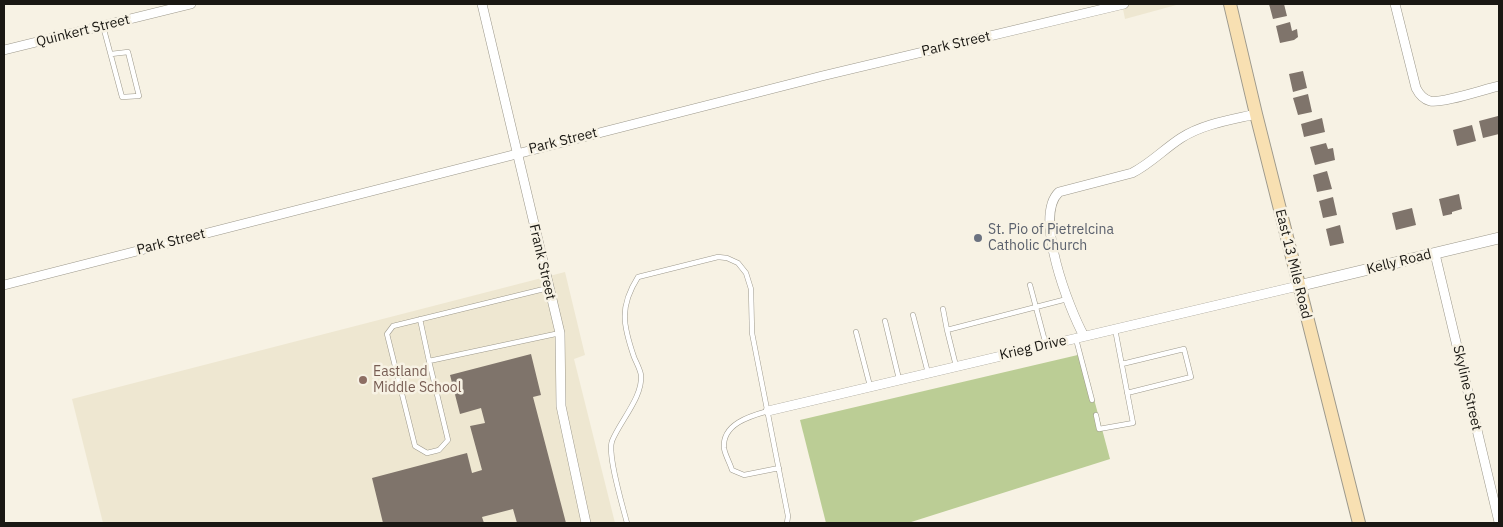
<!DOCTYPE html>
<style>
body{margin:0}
#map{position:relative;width:1503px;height:527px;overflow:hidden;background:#f7f2e4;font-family:"IBM Plex Sans",sans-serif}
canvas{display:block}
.frame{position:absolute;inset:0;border:5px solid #1a1813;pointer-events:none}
</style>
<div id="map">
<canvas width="1503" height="527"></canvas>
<div class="frame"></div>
</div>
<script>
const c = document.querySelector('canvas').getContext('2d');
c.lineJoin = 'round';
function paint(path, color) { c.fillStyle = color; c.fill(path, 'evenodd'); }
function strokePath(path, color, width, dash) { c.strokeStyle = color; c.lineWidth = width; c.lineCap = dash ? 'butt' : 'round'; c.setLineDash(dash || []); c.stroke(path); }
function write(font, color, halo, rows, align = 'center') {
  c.font = font + ' "IBM Plex Sans",sans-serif'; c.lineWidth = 5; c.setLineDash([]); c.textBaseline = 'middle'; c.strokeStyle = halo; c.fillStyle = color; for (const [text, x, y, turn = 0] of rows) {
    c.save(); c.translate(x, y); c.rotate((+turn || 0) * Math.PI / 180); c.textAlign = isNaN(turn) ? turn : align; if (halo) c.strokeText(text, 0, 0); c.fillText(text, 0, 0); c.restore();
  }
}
paint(new Path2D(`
 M1122,4H1180L1125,19Z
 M565,272L585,355L574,359L615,523H103L72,399Z`), '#eee7d1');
paint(new Path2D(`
 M1082,354L1110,459L908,523H826L800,420Z`), '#bbcd95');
paint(new Path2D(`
 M1269,4H1284L1287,16L1273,19Z
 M1290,22L1292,31L1297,29L1298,37L1294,40L1280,43L1276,26Z
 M1303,71L1307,88L1293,92L1289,74Z
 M1308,94L1312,112L1298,115L1293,98Z
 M1498,116L1499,134L1483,138L1479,121Z
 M1322,118L1325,132L1304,137L1301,124Z
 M1472,125L1476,141L1457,146L1453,130Z
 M1326,143L1328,149L1333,148L1335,160L1315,165L1310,147Z
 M1327,171L1332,189L1317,192L1313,175Z
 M1459,194L1462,209L1452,212V214L1443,216L1439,199Z
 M1333,197L1337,215L1323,218L1319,201Z
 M1412,208L1416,225L1396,230L1392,213Z
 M1340,225L1344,243L1330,246L1326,229Z
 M531,354L541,395L533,397L566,523H517L513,509L482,517L484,523H383L372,478L467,453L472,473L482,470L470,426L485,423L481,408L460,414L450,375Z`), '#7f746b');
const service = new Path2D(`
 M103,26L122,97L139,96L128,52L111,54
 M1030,285L1046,345
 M548,288L393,326L387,334L415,446L427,453L439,450L448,440L429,361L560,333
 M943,309L947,330
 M913,315L928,373
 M420,319L429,361
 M885,321L899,379
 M856,332L870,386
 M1076,339L1092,400
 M1122,364L1184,349L1191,377L1127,393
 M956,366L947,330L1067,299
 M768,411C750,416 722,424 724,448C725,455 730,463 732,470L744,475L779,468
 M1096,415L1099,429L1133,423L1115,329
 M627,523C623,507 607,455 612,441C620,421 643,397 641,375C640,369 636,362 634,357C623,325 619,307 638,277L718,257L727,258L738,263L746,273L751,289L752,333L788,516L787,523`);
const minor = new Path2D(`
 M482,4L560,333L561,406L586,523
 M1395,4L1416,88C1419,94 1423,99 1430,101C1441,104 1485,89 1499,86
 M4,50L191,4
 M1435,254L1499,522
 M4,285L822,76L1124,4
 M1084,336C1069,309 1033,216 1059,192L1132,173C1150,164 1164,149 1181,138C1203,124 1230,120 1256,114
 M768,411L1298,286`);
const tertiary = new Path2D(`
 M1298,286L1499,238`);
const secondary = new Path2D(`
 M1230,4L1256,114L1359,523`);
strokePath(service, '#9d998c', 5.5);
strokePath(minor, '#9d998c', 10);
strokePath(tertiary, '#9d998c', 12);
strokePath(secondary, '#9d998c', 14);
strokePath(service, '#fff', 4.5);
strokePath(minor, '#fff', 9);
strokePath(tertiary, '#fff', 11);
strokePath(secondary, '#f8e0b2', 12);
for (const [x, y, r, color] of [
 [978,238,5,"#6b7280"],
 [363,380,5,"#8d6e63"]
]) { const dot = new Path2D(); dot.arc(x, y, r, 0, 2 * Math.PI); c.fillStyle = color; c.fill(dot); strokePath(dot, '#f7f2e4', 2); }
write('14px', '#1a1813', '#f7f2e4', [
 ["Quinkert Street",83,31,-14],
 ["Park Street",956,44,-13],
 ["Park Street",563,141,-14],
 ["Park Street",171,242,-14],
 ["Frank Street",542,262,77],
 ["Kelly Road",1399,262,-14],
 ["East 13 Mile Road",1293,264,76],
 ["Krieg Drive",1033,348,-13],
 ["Skyline Street",1467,388,77]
]);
write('14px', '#5b616d', '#f7f2e4', [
 ["St. Pio of Pietrelcina",988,230],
 ["Catholic Church",988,246]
], 'left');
write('14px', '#785e54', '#f7f2e4', [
 ["Eastland",373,372],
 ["Middle School",373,388]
], 'left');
</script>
